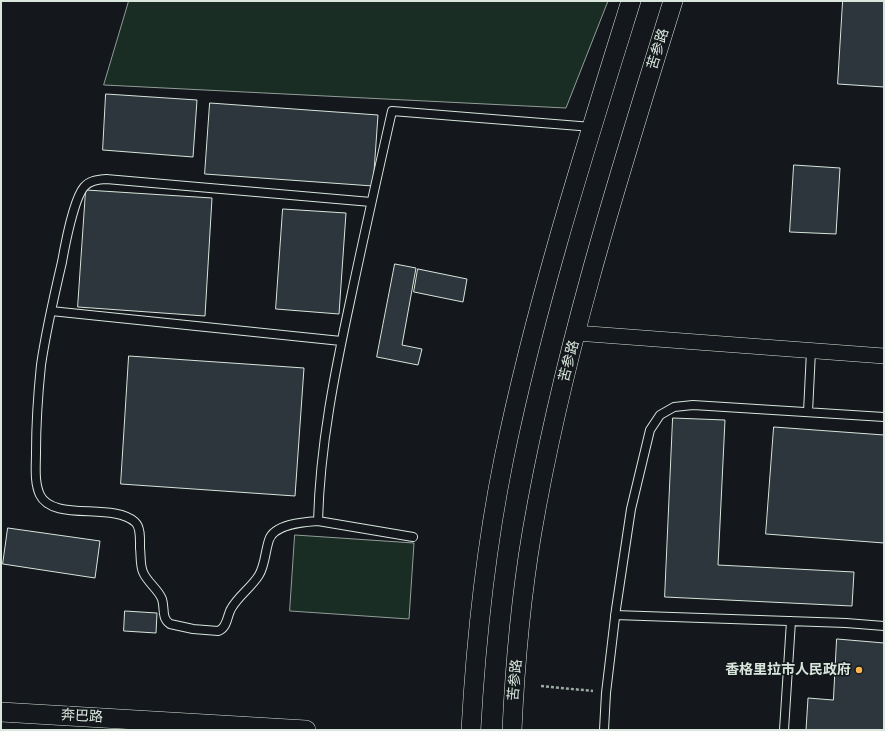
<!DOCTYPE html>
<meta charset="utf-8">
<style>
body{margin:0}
#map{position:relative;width:885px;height:731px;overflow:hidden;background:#14181c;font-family:"Public Sans",sans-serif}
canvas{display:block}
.frame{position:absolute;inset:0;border:2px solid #d8e6dc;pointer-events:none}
</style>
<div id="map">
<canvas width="885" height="731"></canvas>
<div class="frame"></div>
</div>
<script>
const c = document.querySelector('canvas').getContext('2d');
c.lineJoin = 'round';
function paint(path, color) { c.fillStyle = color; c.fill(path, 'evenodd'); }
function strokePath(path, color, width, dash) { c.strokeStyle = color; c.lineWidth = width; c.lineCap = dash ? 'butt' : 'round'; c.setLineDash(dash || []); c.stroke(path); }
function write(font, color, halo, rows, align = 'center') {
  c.font = font + ' "Public Sans","Noto Sans SC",sans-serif'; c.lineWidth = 3; c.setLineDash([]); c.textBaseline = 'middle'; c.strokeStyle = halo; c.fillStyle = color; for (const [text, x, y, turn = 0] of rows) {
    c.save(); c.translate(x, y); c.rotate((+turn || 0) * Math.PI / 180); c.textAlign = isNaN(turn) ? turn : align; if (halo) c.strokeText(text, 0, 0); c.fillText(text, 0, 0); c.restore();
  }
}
const green = new Path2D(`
 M129,1H608L566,108L104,85Z
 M295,535L414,543L409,619L290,611Z`);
paint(green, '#1a2d24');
strokePath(green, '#939e99', 1);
const building = new Path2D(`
 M843,1H884V87L838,84Z
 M106,94L197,100L193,157L103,150Z
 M210,103L378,115L373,186L205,174Z
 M794,165L840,168L836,234L790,232Z
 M86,190L212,198L205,316L78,307Z
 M283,209L346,213L339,314L276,309Z
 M395,264L416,268L402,345L422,349L418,365L377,357Z
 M418,269L467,279L463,302L414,292Z
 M129,356L304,368L295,496L121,484Z
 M673,418L725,420L718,565L854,572L852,606L665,597Z
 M774,427L884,435V543L766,534Z
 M8,528L100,541L95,578L3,564Z
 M125,611L157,613L156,633L124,631Z
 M837,639L884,643V730H806L808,698L833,700Z`);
paint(building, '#2c363c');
strokePath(building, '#d8e6dc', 1);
const service = new Path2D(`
 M371,202L106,179C98,180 90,180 84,187C74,199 65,245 62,262C54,296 46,331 41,365C38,394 36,424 36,453C36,466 34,482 40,495C53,522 113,502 135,522C141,527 140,541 140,548C141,556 140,565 143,572C147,582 158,589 162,599C165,608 161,618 170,624L193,629L218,631C227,629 227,616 231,609C238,596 251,588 259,575C265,565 265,552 269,540C274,524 304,522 318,521C320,445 335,371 351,297C364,235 378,173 392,111L592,127
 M51,311L341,341
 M808,412L811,351
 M318,521L413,537
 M615,615L846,623L884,626
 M604,730L606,693L616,609L631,509L650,430L660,415L674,407L693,405L884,417
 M784,730L791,621`);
const minor = new Path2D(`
 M576,333L884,356`);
const tertiary = new Path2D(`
 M1,712L306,730
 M471,730C476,639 486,547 504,458C536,303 584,152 631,1
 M512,730C515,664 521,597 532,532C563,351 619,175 673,1`);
strokePath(service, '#d8e6dc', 10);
strokePath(minor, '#d8e6dc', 16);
strokePath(tertiary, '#d8e6dc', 20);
strokePath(new Path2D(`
 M541,686L593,691`), '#9da8a2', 2.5, [3, 2]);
strokePath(service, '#14181c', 8);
strokePath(minor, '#14181c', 15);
strokePath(tertiary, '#14181c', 19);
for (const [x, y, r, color] of [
 [859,670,4,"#ffb74d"]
]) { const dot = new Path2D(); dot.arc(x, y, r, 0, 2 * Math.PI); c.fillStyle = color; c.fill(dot); strokePath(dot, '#14181c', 1.5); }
write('14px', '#d8e6dc', '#14181c', [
 ["苦参路",658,49,-73],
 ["苦参路",569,361,-75],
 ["苦参路",515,680,-85],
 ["奔巴路",82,716,3]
]);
write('bold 14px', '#d8e6dc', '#14181c', [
 ["香格里拉市人民政府",851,670]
], 'right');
</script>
